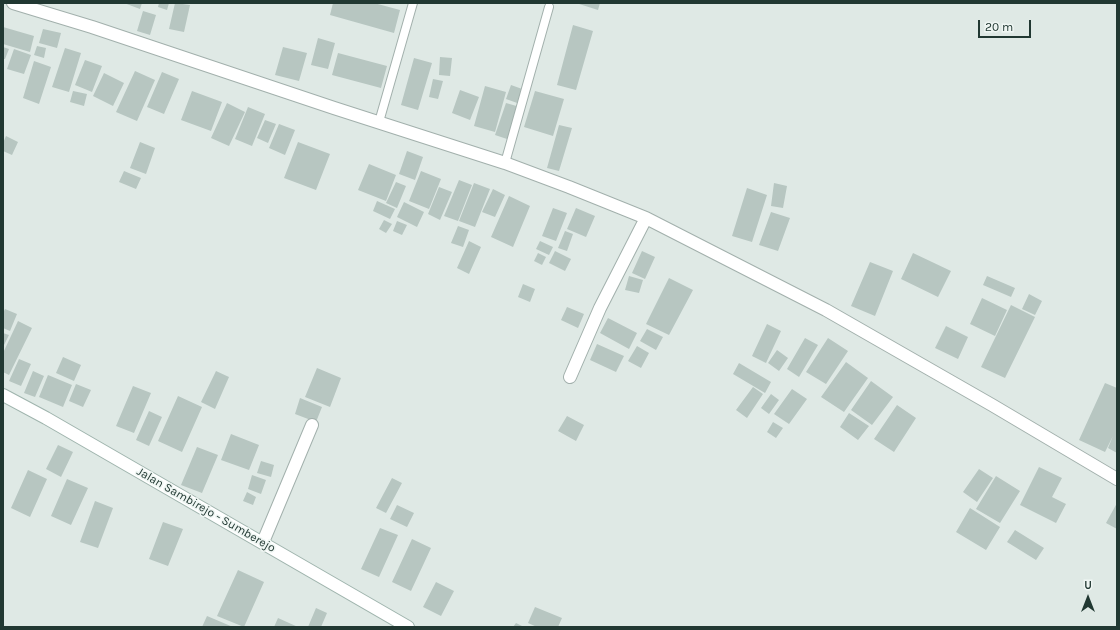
<!DOCTYPE html>
<style>
body{margin:0}
#map{position:relative;width:1120px;height:630px;overflow:hidden;background:#dfe9e5;font-family:Karla,sans-serif}
canvas{display:block}
.frame{position:absolute;inset:0;border:4px solid #213832;pointer-events:none}
.north{position:absolute;left:1068px;top:578px;width:40px;height:40px;-webkit-text-stroke:3px #eff6f3;paint-order:stroke;rotate:0deg;font-size:11px;font-weight:700;line-height:16px;text-align:center;color:#213832}
.north::after{content:'';display:block;margin:auto;width:14px;height:18px;background:#213832;clip-path:polygon(50% 0,100% 100%,50% 72%,0 100%)}
.scale{position:absolute;left:978px;top:20px;width:53px;height:18px;box-sizing:border-box;border:2px solid #213832;border-top:0;padding-left:5px;font-size:12px;line-height:14px;white-space:nowrap;color:#213832;-webkit-text-stroke:3px #eff6f3;paint-order:stroke}
</style>
<div id="map">
<canvas width="1120" height="630"></canvas>
<div class="frame"></div>
<div class="north">U</div>
<div class="scale">20 m</div>
</div>
<script>
const c = document.querySelector('canvas').getContext('2d');
c.lineJoin = 'round';
function paint(path, color) { c.fillStyle = color; c.fill(path, 'evenodd'); }
function strokePath(path, color, width, dash) { c.strokeStyle = color; c.lineWidth = width; c.lineCap = dash ? 'butt' : 'round'; c.setLineDash(dash || []); c.stroke(path); }
function write(font, color, halo, rows, align = 'center') {
  c.font = font + ' Karla,sans-serif'; c.lineWidth = 3; c.setLineDash([]); c.textBaseline = 'middle'; c.strokeStyle = halo; c.fillStyle = color; for (const [text, x, y, turn = 0] of rows) {
    c.save(); c.translate(x, y); c.rotate((+turn || 0) * Math.PI / 180); c.textAlign = isNaN(turn) ? turn : align; if (halo) c.strokeText(text, 0, 0); c.fillText(text, 0, 0); c.restore();
  }
}
paint(new Path2D(`
 M124,3H142L140,9Z
 M159,3H169L167,10L158,7Z
 M175,3L190,5L184,32L169,29Z
 M333,3H374L400,10L394,33L330,15Z
 M576,3H600L598,10Z
 M143,11L156,15L150,35L137,31Z
 M573,25L593,31L576,90L557,85Z
 M3,27L34,36L30,52L3,44Z
 M43,29L61,33L57,48L39,43Z
 M318,38L335,43L328,69L311,65Z
 M37,46L46,48L44,58L34,55Z
 M3,47L9,49L5,59H3Z
 M283,47L307,53L299,81L275,75Z
 M65,48L81,53L69,92L52,87Z
 M14,49L31,55L24,74L7,69Z
 M338,53L387,66L381,88L332,75Z
 M440,57L452,58L450,76L439,75Z
 M414,58L432,63L418,110L401,105Z
 M85,60L102,66L92,92L75,85Z
 M34,61L51,67L39,104L23,98Z
 M135,71L155,80L137,121L116,112Z
 M162,72L179,79L164,114L147,107Z
 M104,73L124,83L113,106L93,96Z
 M433,79L443,81L438,99L429,97Z
 M511,85L525,90L520,104L506,99Z
 M485,86L506,92L495,132L474,126Z
 M460,90L479,97L470,120L452,113Z
 M73,91L87,94L84,106L70,102Z
 M192,91L222,102L211,131L181,120Z
 M535,91L564,99L553,136L524,127Z
 M227,103L245,112L229,146L211,138Z
 M506,103L520,107L510,140L495,135Z
 M248,107L265,114L252,146L235,139Z
 M265,120L276,124L268,143L257,138Z
 M279,124L295,130L285,155L269,148Z
 M559,125L572,128L559,171L547,168Z
 M6,136L18,142L12,155L3,151V143Z
 M140,142L155,148L146,174L130,168Z
 M298,142L330,154L316,190L284,178Z
 M407,151L423,157L415,180L399,174Z
 M369,164L396,175L386,201L358,190Z
 M124,171L141,178L136,189L119,182Z
 M421,171L441,179L429,209L409,201Z
 M459,180L472,185L458,221L444,216Z
 M396,182L406,186L397,208L386,203Z
 M474,183L490,189L475,227L459,221Z
 M774,183L787,186L783,208L771,206Z
 M439,187L452,192L440,220L428,214Z
 M747,188L767,195L752,242L732,236Z
 M493,189L505,195L495,217L482,212Z
 M509,196L530,206L513,247L491,237Z
 M377,201L395,209L390,219L373,211Z
 M404,202L424,212L417,227L397,217Z
 M553,208L567,213L556,241L542,236Z
 M576,208L595,216L586,237L567,229Z
 M771,212L790,218L778,251L759,245Z
 M384,220L392,224L386,233L379,229Z
 M397,221L407,225L402,235L393,231Z
 M458,226L469,230L463,247L451,243Z
 M565,231L573,234L567,251L558,248Z
 M469,241L481,247L469,274L457,268Z
 M540,241L553,247L549,255L536,249Z
 M555,251L571,259L565,271L549,263Z
 M642,251L655,257L645,279L632,273Z
 M538,253L546,257L542,265L534,261Z
 M913,253L951,271L938,297L901,279Z
 M870,262L893,271L875,316L851,306Z
 M629,276L643,280L639,293L625,290Z
 M987,276L1015,288L1011,297L983,285Z
 M669,278L693,290L669,335L646,324Z
 M523,284L535,289L530,302L518,297Z
 M1029,294L1042,301L1035,315L1022,309Z
 M982,298L1007,310L995,336L970,324Z
 M1011,305L1035,317L1005,378L981,367Z
 M567,307L584,314L578,328L561,320Z
 M5,309L17,314L10,331L3,328V313Z
 M608,318L637,333L629,349L600,333Z
 M18,321L32,328L9,375L3,372V353Z
 M767,324L781,331L766,363L752,356Z
 M946,326L968,337L958,359L935,348Z
 M647,329L663,337L656,350L640,341Z
 M3,333L9,335L3,347Z
 M805,338L818,345L799,377L787,369Z
 M828,338L848,351L826,384L806,372Z
 M597,344L624,356L616,372L590,360Z
 M637,346L649,353L641,368L628,361Z
 M777,350L788,358L779,371L768,363Z
 M63,357L81,365L74,381L56,373Z
 M19,359L31,364L21,386L9,381Z
 M846,362L868,378L844,412L821,397Z
 M739,363L771,382L765,393L733,374Z
 M317,368L341,378L330,407L305,397Z
 M33,371L44,376L35,397L24,393Z
 M216,371L229,377L215,409L201,402Z
 M48,375L72,385L63,407L39,397Z
 M871,381L893,397L872,425L851,410Z
 M1105,383L1117,388V453L1108,448L1113,436L1105,452L1079,440Z
 M76,384L91,390L83,407L69,401Z
 M133,386L151,393L134,433L116,426Z
 M753,387L763,394L747,418L736,410Z
 M792,389L807,399L789,424L774,414Z
 M771,394L779,400L769,414L761,408Z
 M178,396L202,407L182,452L158,441Z
 M300,398L322,407L316,422L295,414Z
 M897,405L916,418L894,452L874,439Z
 M149,411L162,417L149,446L136,440Z
 M849,413L869,426L858,440L840,427Z
 M567,416L584,425L576,441L558,431Z
 M773,422L783,428L776,438L767,432Z
 M231,434L259,445L249,470L221,460Z
 M58,445L73,452L61,477L46,469Z
 M197,447L218,455L202,493L181,485Z
 M261,461L274,465L271,477L257,473Z
 M1039,467L1062,478L1052,497L1066,504L1056,523L1020,505Z
 M979,469L993,478L977,502L963,492Z
 M28,470L47,479L30,517L11,508Z
 M252,475L266,480L261,494L248,489Z
 M996,476L1020,491L1000,523L976,509Z
 M392,478L402,483L386,513L376,508Z
 M67,479L88,488L71,525L51,516Z
 M247,492L256,497L253,505L243,501Z
 M95,501L113,508L98,548L80,542Z
 M1117,503V529L1106,523Z
 M397,505L414,513L407,527L390,519Z
 M970,508L1000,527L986,550L956,532Z
 M163,522L183,529L168,566L149,559Z
 M380,528L398,535L379,577L361,569Z
 M1015,530L1044,548L1036,560L1007,542Z
 M412,539L431,548L411,591L392,582Z
 M238,570L264,582L244,627L217,616Z
 M436,582L454,591L441,616L423,607Z
 M535,607L562,618L558,627H537L528,623Z
 M316,608L327,613L321,627H308Z
 M207,616L233,627H202Z
 M278,618L298,627H274Z
 M516,623L524,627H513Z`), '#b7c6c1');
const service = new Path2D(`
 M379,122L413,3
 M505,163L549,7`);
const minor = new Path2D(`
 M13,3L92,27L334,108L505,163L569,187L646,218L826,310L992,405L1117,479
 M570,377L600,308L646,218
 M263,542L312,425`);
const secondary = new Path2D(`
 M3,395L46,418L408,627`);
strokePath(service, '#a2b0ac', 10);
strokePath(minor, '#a2b0ac', 14);
strokePath(secondary, '#9fb4ad', 14);
strokePath(service, '#fff', 8);
strokePath(minor, '#fff', 12);
strokePath(secondary, '#fff', 12);
write('12px', '#213832', '#eff6f3', [
 ["Jalan Sambirejo - Sumberejo",206,510,30]
]);
</script>
